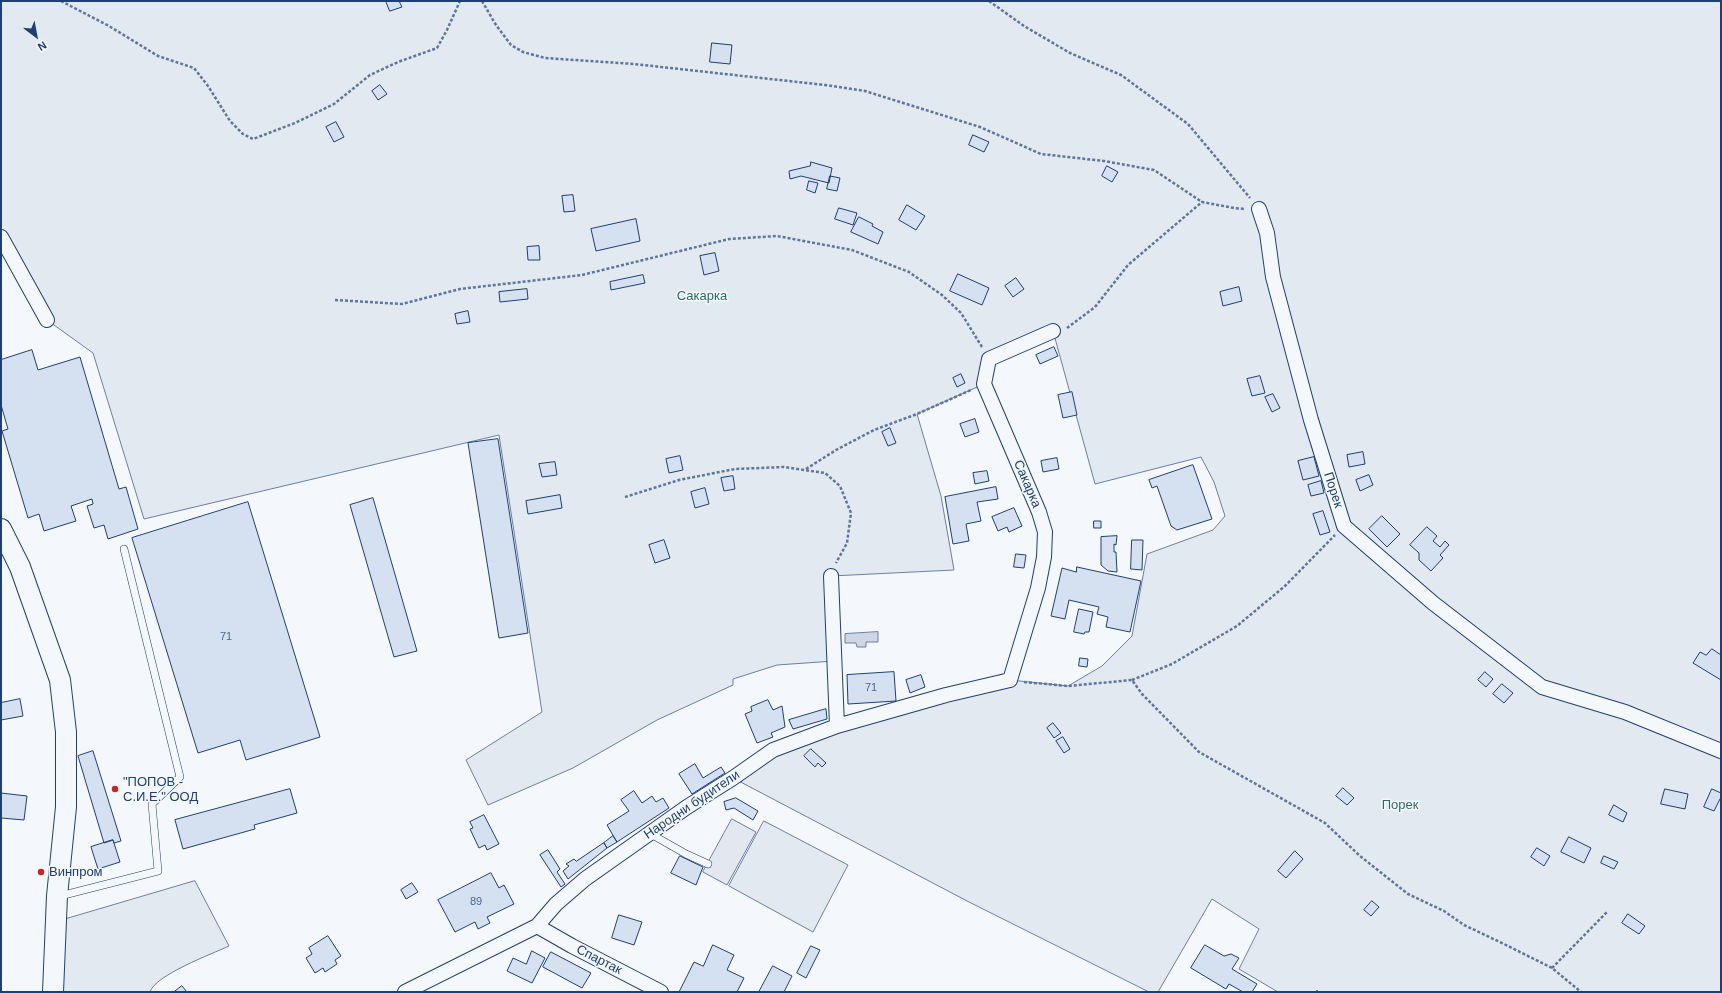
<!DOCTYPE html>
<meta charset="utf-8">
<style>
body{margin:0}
#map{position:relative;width:1722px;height:993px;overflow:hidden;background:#f4f7fb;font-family:Helvetica,sans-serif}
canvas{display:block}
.frame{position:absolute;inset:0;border:2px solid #1d3f73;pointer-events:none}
.north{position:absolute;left:16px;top:16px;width:40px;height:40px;-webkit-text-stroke:3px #f4f7fb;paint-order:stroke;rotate:148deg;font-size:11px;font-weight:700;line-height:16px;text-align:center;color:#1d3f73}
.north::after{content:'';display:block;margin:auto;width:14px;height:18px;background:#1d3f73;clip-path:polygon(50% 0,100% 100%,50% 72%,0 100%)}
</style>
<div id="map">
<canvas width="1722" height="993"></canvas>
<div class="frame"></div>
<div class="north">N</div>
</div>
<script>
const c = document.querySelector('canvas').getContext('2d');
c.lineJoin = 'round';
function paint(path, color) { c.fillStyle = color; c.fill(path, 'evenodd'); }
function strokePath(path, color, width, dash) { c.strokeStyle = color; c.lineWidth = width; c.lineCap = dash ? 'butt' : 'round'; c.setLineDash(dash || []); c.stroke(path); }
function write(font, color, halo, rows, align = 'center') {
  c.font = font + ' Helvetica,sans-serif'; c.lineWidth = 3; c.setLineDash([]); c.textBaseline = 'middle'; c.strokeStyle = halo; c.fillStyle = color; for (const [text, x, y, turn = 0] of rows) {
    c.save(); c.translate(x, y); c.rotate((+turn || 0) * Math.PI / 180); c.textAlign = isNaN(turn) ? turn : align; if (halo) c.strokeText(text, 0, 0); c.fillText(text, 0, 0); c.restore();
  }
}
const green = new Path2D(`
 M1,1H1721V992H1319L1317,990L1315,992H1278L1239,969L1259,929L1212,899L1158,992H1149L969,902L733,778L773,750L1010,680L1068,686L1102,666L1132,636L1147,554L1213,530L1225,516L1214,482L1201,457L1095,484L1053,331L989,359L984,384L917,414L941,496L954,570L831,576L834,661L777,665L733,679V685L657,720L573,768L488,805L466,760L542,712L499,435L144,519L93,353L47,320L1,237Z
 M764,821L848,865L813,932L729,886Z
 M195,881L229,946C212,954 155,975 150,992H53L56,922Z`);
paint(green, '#e3e9f0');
strokePath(green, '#687fa3', 1);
const parking = new Path2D(`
 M732,819L756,832L727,885L703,872Z`);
paint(parking, '#e3e8f0');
strokePath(parking, '#687fa3', 1);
const water = new Path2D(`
 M878,632V642H866V647H857L856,643H845V634Z`);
paint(water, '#cfd7e4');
strokePath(water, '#687fa3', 1);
const building = new Path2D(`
 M386,1H399L402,7L390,11Z
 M712,43L732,45L730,64L710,62Z
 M380,85L387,94L378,100L372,91Z
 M336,122L344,137L334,142L326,127Z
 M973,135L989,142L984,152L969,145Z
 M811,162L832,168L829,183L801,176L790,179L789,171L810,166Z
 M1107,166L1118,172L1112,182L1102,176Z
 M830,176L840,178L837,191L827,189Z
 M809,181L818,183L815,193L807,190Z
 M573,195L575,211L564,212L562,196Z
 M907,205L925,216L916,230L899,220Z
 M839,208L857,213L853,225L835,219Z
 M859,217L873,224L872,226L883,232L878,244L851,232Z
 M636,219L640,241L596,251L591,229Z
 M539,246L540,260H528L527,247Z
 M715,253L719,271L704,275L700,256Z
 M958,274L989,288L982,305L950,291Z
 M643,275L645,283L611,290L610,282Z
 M1016,278L1024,289L1013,297L1005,286Z
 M1239,287L1242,301L1223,306L1220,292Z
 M527,289L528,299L500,302L499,292Z
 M468,311L470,322L457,324L455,314Z
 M1054,347L1058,356L1040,364L1036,355Z
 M32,350L38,370L80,357L119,489L126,487L138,529L108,539L104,525L94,528L87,506L93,504L92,499L71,506L76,521L44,531L39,514L28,518L2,431L8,429L1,405V360Z
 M961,374L965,383L957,387L953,378Z
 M1260,376L1265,393L1252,396L1247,379Z
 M1072,392L1077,415L1063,418L1058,395Z
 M1273,394L1280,408L1272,412L1265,397Z
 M975,419L979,432L965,437L960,424Z
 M890,428L896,443L888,446L882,432Z
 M498,439L528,633L499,638L468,443Z
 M1363,452L1365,464L1349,467L1347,455Z
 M680,456L683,470L669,473L666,459Z
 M1314,457L1319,476L1303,480L1298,461Z
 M1057,458L1059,469L1043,472L1041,461Z
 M555,462L557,475L542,477L539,464Z
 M1193,465L1212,519L1177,530L1171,526L1157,486L1152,488L1149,480Z
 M987,471L989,481L975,484L973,473Z
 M1369,475L1373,485L1360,491L1356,480Z
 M733,476L735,489L724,491L721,478Z
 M1321,481L1324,493L1311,496L1308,485Z
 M996,487L998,499L977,502L981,521L966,524L969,541L953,544L945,497Z
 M705,488L709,504L695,508L691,492Z
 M560,495L562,508L528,514L526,501Z
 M373,498L417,651L394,657L350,505Z
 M248,502L320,737L246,760L240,740L198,753L132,538Z
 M1014,508L1022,526L1009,532L1007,527L998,531L992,517Z
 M1323,511L1330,532L1320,535L1313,514Z
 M1382,516L1400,534L1387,547L1369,529Z
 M1094,521H1101V528H1094Z
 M1427,527L1437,536L1433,541L1440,547L1445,541L1449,545L1440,555L1443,558L1431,571L1419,560V553L1410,545Z
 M1117,536L1116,545L1114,544V552H1116L1117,572L1108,571L1101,565V537Z
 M664,540L670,558L655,563L649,545Z
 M1132,540H1143L1142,570L1131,569Z
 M1016,554L1026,555L1024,568L1014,567Z
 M1077,567L1141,581L1130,632L1106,627L1108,617L1097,614L1099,607L1069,600L1065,619L1051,616L1062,568L1076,572Z
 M1079,609L1093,612L1089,632H1085L1084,634L1074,632Z
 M1712,649L1721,655V680L1693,663L1700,652L1706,655Z
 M1080,658L1088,659L1087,667L1079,666Z
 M894,672L896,701L848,704L847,675Z
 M1485,672L1493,679L1486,687L1478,680Z
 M921,675L925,687L910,693L906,680Z
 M1502,684L1513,693L1504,703L1493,694Z
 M20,699L23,716L1,720V703Z
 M768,700L773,710L782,706L785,727L771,733L773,737L757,743L745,714L752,711L751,707Z
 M826,709L827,719L793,729L789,720Z
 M1053,723L1061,733L1054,738L1047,728Z
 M1063,737L1070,749L1064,753L1056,741Z
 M811,749L826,763L822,767L818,763L815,767L804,756Z
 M93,751L121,841L114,843L113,840L104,843L78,756Z
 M695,764L703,778L721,767L725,773L692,794L679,774Z
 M1343,788L1354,798L1347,805L1336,796Z
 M290,789L297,813L254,825L255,829L183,849L175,820Z
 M1665,789L1688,794L1685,809L1661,804Z
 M1712,789L1721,793V797L1714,811L1704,807Z
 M634,791L642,803L652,796L656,802L663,798L669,808L617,842L607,825L629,811L621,800Z
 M1,793L27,796L24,820L1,818Z
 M736,798L758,811L753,820L734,808L726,810L724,802Z
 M1614,805L1627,813L1623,822L1609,815Z
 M484,815L499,844L487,850L485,845L479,848L470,829L473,828L470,822Z
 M613,836L617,842L607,848L604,843Z
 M1569,837L1591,848L1584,863L1561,852Z
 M113,840L120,862L98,869L91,847Z
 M604,843L607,848L568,879L563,871L569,866L566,864L574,859L576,861Z
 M1537,848L1550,856L1544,866L1531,857Z
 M548,850L560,869L557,872L565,884L561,887L540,855Z
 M1295,851L1303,859L1286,878L1278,871Z
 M680,856L703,867L696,885L671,873Z
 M1604,856L1618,862L1614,869L1601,863Z
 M491,873L499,888L504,885L514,904L487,917L490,923L478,929L475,922L455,932L438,900Z
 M412,883L418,892L406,899L401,890Z
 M1372,901L1379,907L1371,916L1364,910Z
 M1628,914L1645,926L1639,934L1622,923Z
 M619,915L642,922L634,945L612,938Z
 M328,936L341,956L335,960L337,964L325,972L323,968L315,973L306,958L312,954L309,948Z
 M713,945L734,955L727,970L744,978L737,992H679L694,962L703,966Z
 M1205,945L1224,956L1231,954L1239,958L1232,969L1257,984L1252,992H1243L1229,984L1226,989L1191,968Z
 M811,946L820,950L806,978L797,973Z
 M532,951L545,958L532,983L507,971L513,958L526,964Z
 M551,952L591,973L582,988L543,967Z
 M773,966L792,976L784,992H759Z
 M182,986L187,992H174Z`);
paint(building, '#d5e0f0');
strokePath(building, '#1d3f73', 1);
const lane = new Path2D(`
 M649,833L686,854L708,864
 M60,896L158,871L152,804L180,777L124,549`);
const street = new Path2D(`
 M1259,209L1267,233L1273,277L1311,420L1344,526L1433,603L1542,687L1625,712L1721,751
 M1,237L47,320
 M831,576L837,726
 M537,926L572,946L661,992
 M405,992L537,926L556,904L585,879L687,807L733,778L773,750L837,726L946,695L1010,680L1038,588L1044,557L1045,532L1039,512L984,384L989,359L1053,331`);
const secondary = new Path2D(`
 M1,529L20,567L60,680L66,732V807L57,896L53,992`);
strokePath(lane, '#1d3f73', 8);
strokePath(street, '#1d3f73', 16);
strokePath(secondary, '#1d3f73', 22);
strokePath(new Path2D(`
 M61,1L109,26L158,56L194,68L208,86L230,121L243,134L253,139L295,123L334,104L370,75L398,62L437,48L447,30L460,1
 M482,1L496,25L511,45L523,52L545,58L634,64L825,85L865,91L980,127L1041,154L1104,161L1154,170L1202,202
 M989,1L1024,26L1070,53L1121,75L1188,124L1250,198
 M335,300L402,304L460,289L582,275L729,239L777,236L852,250L909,272L942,295L961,313L982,347
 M1067,328L1095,307L1128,265L1202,202L1234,208L1245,209
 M806,469L836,450L874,430L917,414L971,390
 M625,497L679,480L735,469L784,467L825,473L840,486L851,513L847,543L836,563
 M1132,680L1172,664L1237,626L1285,586L1335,535
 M1024,682L1068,686L1132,680L1142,694L1199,752L1325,823L1360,856L1408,894L1444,911L1464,925L1502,943L1552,968L1581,992
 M1552,968L1607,912`), '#5e769c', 2.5, [3, 2]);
strokePath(lane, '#f4f7fb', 7);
strokePath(street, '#f4f7fb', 14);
strokePath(secondary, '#f4f7fb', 20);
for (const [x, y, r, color] of [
 [115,789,4,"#c62828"],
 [41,872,4,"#c62828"]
]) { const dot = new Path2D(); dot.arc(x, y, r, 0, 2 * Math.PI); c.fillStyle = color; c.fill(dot); strokePath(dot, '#f4f7fb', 1.5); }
write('11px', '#4b6792', null, [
 ["71",226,637],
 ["71",871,688],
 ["89",476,902]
]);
write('13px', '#2c6c60', '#f4f7fb', [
 ["Сакарка",702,296],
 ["Порек",1400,805]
]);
write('13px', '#1d3f73', '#f4f7fb', [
 ["Сакарка",1027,484,67],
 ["Порек",1333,490,72],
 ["Народни будители",692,805,-34],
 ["Спартак",599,960,27]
]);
write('13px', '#1d3f73', '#f4f7fb', [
 ["\"ПОПОВ -",123,782],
 ["С.И.Е.\" ООД",123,797],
 ["Винпром",49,872]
], 'left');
</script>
